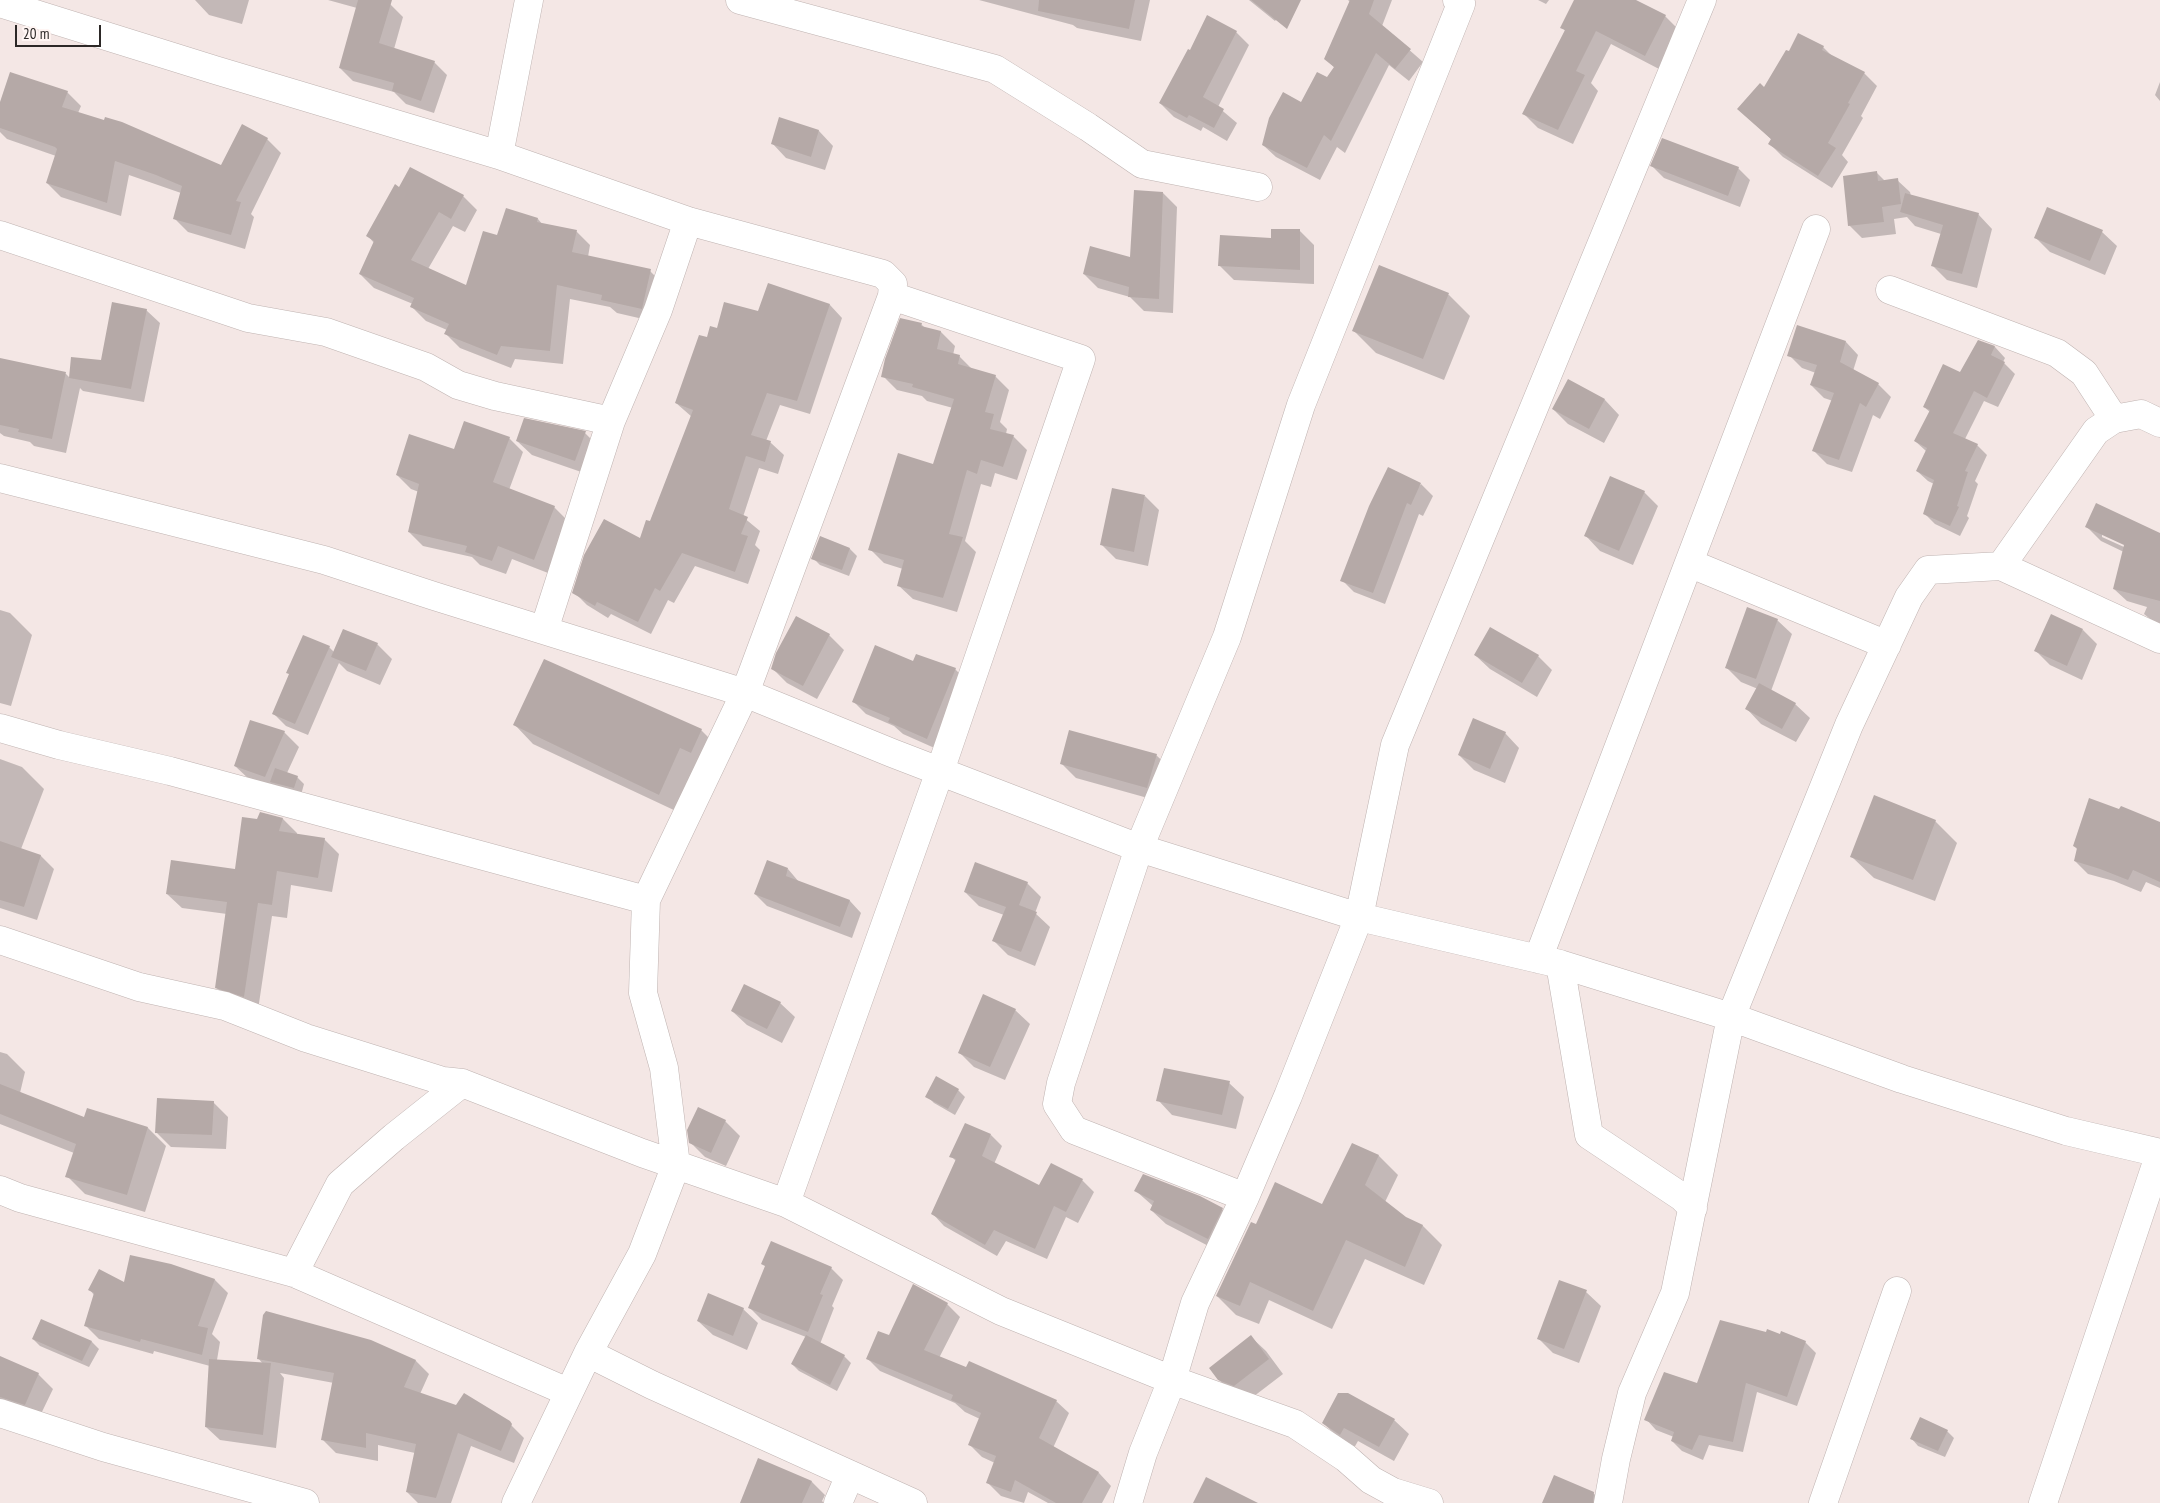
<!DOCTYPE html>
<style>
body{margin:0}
#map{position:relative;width:2160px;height:1503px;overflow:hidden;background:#f4e7e5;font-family:"PT Sans Narrow",sans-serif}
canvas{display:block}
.scale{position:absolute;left:15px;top:25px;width:86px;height:22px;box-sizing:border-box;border:2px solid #2c2827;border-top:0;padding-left:6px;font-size:15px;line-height:18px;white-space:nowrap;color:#2c2827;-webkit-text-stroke:4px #fff5f3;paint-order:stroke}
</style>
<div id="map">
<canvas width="2160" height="1503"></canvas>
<div class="scale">20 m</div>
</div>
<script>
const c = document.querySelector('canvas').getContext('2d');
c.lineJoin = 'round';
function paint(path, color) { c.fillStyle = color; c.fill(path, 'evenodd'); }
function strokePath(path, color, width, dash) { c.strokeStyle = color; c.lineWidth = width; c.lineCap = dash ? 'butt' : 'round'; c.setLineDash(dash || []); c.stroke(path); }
paint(new Path2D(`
 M195,0H249L242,24L209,15Z
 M328,0H377L390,4L403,17L394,49L434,62L447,75L434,113L406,104L394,92L353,81L340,68L357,8Z
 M979,0H1150L1141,41L1077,28L1073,25Z
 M1249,0H1292L1275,21Z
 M1348,0H1392L1382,26L1423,62L1409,81L1389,65L1345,153L1337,147L1320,180L1276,157L1263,145L1328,79L1335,68L1325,58L1350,2Z
 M1538,0H1549L1546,4Z
 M1575,0H1633L1665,16L1679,30L1659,69L1611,44L1591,83L1598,91L1573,144L1538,128L1524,114L1566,32L1562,27Z
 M1236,32L1249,45L1218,107L1237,123L1227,141L1203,127L1201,131L1174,117L1160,103L1190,51Z
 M1823,47L1833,57L1864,73L1877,86L1861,116L1863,118L1842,155L1848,162L1832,188L1783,157L1770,144L1772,140L1739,109Z
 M2160,82V101L2155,95Z
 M67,92L81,106L78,113L221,167L267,139L281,153L251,214L254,217L245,249L188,232L174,218L181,193L129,175L121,216L61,197L47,183L56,156L7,139L0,132V105Z
 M780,118L819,131L833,146L825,170L786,158L772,143Z
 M1652,166L1738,168L1750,180L1740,207L1664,178Z
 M1877,173L1885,181L1897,180L1910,192L1911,196L1978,214L1992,229L1977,288L1947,280L1933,266L1941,234L1915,226L1907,217L1894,219L1896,234L1862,238L1849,225Z
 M400,188L463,196L477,210L465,232L453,226L428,269L467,286L498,237L538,219L543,225L576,231L590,245L588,257L650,271L664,285L656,322L617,313L610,307L570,299L563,364L515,359L511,368L460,348L446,334L447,330L426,321L412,307L413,304L374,288L360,274L374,243L368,236Z
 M1163,193L1177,207L1173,313L1144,311L1130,297L1098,288L1084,274L1132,258Z
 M1299,230L1314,245V284L1234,280L1219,265L1272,240Z
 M2102,232L2117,246L2105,275L2050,252L2036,238Z
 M1380,266L1449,295L1470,316L1444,380L1376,353L1354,331Z
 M830,305L842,318L810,414L780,405L766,441L771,443L784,455L778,474L759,468L743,517L760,531L755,545L760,550L748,584L695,566L674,603L668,600L651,634L611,614L608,618L587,605L574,592L641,540L650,522L692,417L676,403L708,339L718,330L759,312Z
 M146,310L160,323L144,402L83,391L80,388L66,453L34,446L30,442L4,436L0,433V374L3,360L66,374L70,378L102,362Z
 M921,324L926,329L941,332L955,346L953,355L959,356L972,369L995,376L1009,390L1000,422L1007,429L1006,434L1013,436L1027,450L1017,480L995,473L991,487L981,484L965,541L976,552L957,612L913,599L898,585L903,569L884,563L870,549L934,466L953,408L927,401L922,396L897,390L883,376Z
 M1978,341L1995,347L2005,358L2003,362L2015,374L1998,407L1984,401L1965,439L1977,445L1987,455L1975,481L1978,484L1967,516L1969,518L1960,536L1935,524L1924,513L1934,484L1928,481L1917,471L1926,451L1915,441L1930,412L1924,407L1960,373Z
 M1846,342L1858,355L1853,371L1878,384L1891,397L1880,419L1873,415L1852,472L1827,464L1814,451L1833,401L1824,398L1811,385L1816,373L1802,368L1789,355Z
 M1568,381L1605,400L1619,415L1604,443L1568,424L1553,409Z
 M585,433L599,447L590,475L532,455L517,441Z
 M509,438L523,452L509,490L554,507L568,521L548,573L512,559L506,574L480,565L472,557L423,546L409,532L419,492L411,489L397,475Z
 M1421,484L1433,496L1423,516L1419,514L1385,604L1354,592L1342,580Z
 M1644,492L1658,506L1633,565L1600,551L1586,536Z
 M1145,496L1159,510L1148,566L1116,559L1101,544Z
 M2087,527L2160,539V556L2155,567L2101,541ZM2102,534L2147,555L2146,557L2102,537Z
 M820,538L850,549L857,556L849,576L820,565L813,558Z
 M2160,572V627L2144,614L2147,607L2127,601L2114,589Z
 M0,610L10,613L32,635L11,706L0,703Z
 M1777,620L1792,634L1771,691L1795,704L1810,718L1796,742L1761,724L1747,709L1758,689L1741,682L1727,668Z
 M2083,630L2097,644L2082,680L2050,665L2036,651Z
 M829,635L844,650L817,699L787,683L772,668Z
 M377,644L392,659L380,685L347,671L339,663L308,735L286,726L274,714L329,647L335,653Z
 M1475,655L1538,656L1552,670L1537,697L1490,669Z
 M914,663L955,669L968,682L939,750L903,734L894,726L866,714L853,701Z
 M515,725L701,730L720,749L678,812L533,744Z
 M284,732L299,747L287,773L297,777L304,784L301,795L250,780L235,766Z
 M1505,733L1519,748L1505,783L1474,770L1459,755Z
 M1156,755L1171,769L1162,802L1076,778L1062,764Z
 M0,759L22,767L44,789L21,849L41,856L54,869L37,920L0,908Z
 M261,813L283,819L297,833V835L324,839L339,854L332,892L291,885L287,918L272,916L258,1010L230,1002L216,987L227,914L182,908L167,894L236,870Z
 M1935,821L1957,843L1935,901L1874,878L1852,857Z
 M2160,823V888L2146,882L2141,892L2114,881L2088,874L2075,861L2078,850L2074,846Z
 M788,869L799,882L850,901L861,913L852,938L767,906L755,894Z
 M1027,883L1041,897L1035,913L1050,927L1035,966L1008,955L994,941L1004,915L979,906L965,892Z
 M780,1003L795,1017L782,1043L747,1025L732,1011Z
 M1015,1010L1030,1024L1005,1080L974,1067L959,1052Z
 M0,1052L7,1054L25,1072L20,1093L85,1118L88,1110L148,1128L166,1146L145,1212L85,1194L67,1176L74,1153L0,1124Z
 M937,1078L958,1090L965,1097L955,1115L934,1103L927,1096Z
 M1229,1083L1244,1097L1236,1129L1172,1115L1158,1100Z
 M213,1102L228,1117L226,1149L171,1147L156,1132Z
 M699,1109L725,1121L740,1136L726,1166L705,1157L690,1142Z
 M991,1135L1002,1146L994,1164L1040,1187L1082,1180L1094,1192L1078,1223L1066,1217L1047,1259L1006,1241L997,1256L944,1226L933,1214L957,1162L951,1156Z
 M1353,1144L1379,1156L1398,1175L1385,1202L1405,1218L1423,1226L1442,1245L1424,1285L1365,1259L1332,1329L1269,1300L1259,1324L1236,1315L1217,1296L1323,1206Z
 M1136,1191L1222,1209L1236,1223L1222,1253L1166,1224L1151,1210L1153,1206Z
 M171,1265L215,1280L228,1293L212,1334L220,1342L217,1360L263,1364L258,1358L371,1342L416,1361L429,1374L420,1394L511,1425L524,1438L514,1463L471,1446L451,1503H418L407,1492L415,1453L378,1445V1461L336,1453L323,1440L334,1383L280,1373L284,1378L276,1448L220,1440L206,1427L210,1366L154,1351L153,1354L99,1339L86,1326L94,1295L90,1290L125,1284Z
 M831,1268L843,1280L832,1306L834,1308L820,1344L844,1356L851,1363L837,1391L799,1371L792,1364L806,1337L762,1320L750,1308Z
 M1586,1292L1601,1306L1579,1363L1553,1353L1538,1338Z
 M947,1304L960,1317L939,1358L1056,1401L1069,1413L1053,1448L1099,1473L1111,1486L1102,1503H1048L1028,1492L1024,1503L1001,1496L988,1483L995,1463L982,1457L970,1445L980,1419L965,1412L955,1403L880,1371L868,1359L889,1337Z
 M743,1309L758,1323L747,1350L713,1335L698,1321Z
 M41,1320L92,1342L99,1349L89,1367L40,1346L33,1339Z
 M1251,1337L1266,1351L1283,1374L1249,1400L1233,1394L1218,1379Z
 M1805,1342L1816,1353L1797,1406L1757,1392L1743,1452L1709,1445L1703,1460L1682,1451L1672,1441L1674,1437L1656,1430L1646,1419L1697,1385Z
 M0,1372L38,1374L53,1389L39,1418L0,1401Z
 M1394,1420L1409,1434L1394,1461L1358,1441L1354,1448L1338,1437L1323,1423Z
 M1947,1431L1954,1438L1945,1457L1918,1446L1912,1439Z
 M759,1459L812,1482L825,1495L822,1501L824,1503H741Z
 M1593,1493L1604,1503H1546Z`), '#0003');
paint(new Path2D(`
 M358,0H392L379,43L435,61L421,101L392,91L394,83L339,68Z
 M1039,0H1135L1129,29L1038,11Z
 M1251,0H1301L1287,29Z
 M1350,0H1374L1369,14L1411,49L1395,69L1376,53L1331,141L1324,135L1307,168L1262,145L1269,118L1283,92L1301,102L1317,72L1327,77L1334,67L1324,59Z
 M1574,0H1636L1666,15L1645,56L1596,31L1576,71L1585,75L1558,130L1522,114L1565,30L1560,28Z
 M1207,15L1237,31L1203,97L1224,109L1214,128L1189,115L1187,118L1159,103L1188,49L1190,50Z
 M1798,33L1824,46L1822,50L1865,72L1848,103L1850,104L1828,143L1836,148L1818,176L1768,144L1771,139L1737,109L1760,83L1764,87L1786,50L1789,51Z
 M10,72L68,91L62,107L104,120L105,117L122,122L221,165L242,124L268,138L236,201L241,202L231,235L173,219L182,186L156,175L115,161L107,203L46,183L57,149L55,147L0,128V102Z
 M779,117L819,130L811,157L771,144Z
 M1662,138L1739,167L1728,196L1650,166Z
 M410,167L464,195L451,219L439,212L411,260L466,285L483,231L497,235L506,208L538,218L537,222L577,230L572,252L651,269L642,309L601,300L602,295L557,285L550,351L501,346L497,355L444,334L449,324L410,307L414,298L359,274L374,241L366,236L395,184L399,187Z
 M1877,171L1878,181L1898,178L1901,204L1882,207L1884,222L1848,226L1843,176Z
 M1134,190L1163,192L1159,299L1128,297L1129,287L1083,274L1090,246L1130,257Z
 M1905,193L1979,213L1962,274L1931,266L1943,225L1900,212Z
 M2047,207L2103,230L2090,261L2034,238Z
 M1271,229H1300V270L1218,266L1220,235L1271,238Z
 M1379,265L1449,293L1423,359L1352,331Z
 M768,283L830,304L797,401L767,393L751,435L771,441L765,462L746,456L729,509L748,517L741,534L748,536L735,572L682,553L660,591L655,588L638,622L597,602L595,606L572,593L584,555L604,519L640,538L646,520L650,521L693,410L675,403L699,335L707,337L710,326L717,328L724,302L758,311Z
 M112,302L147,309L131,389L69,378L71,357L101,360Z
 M900,318L922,323L921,326L941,331L937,349L960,355L958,364L996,375L985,412L994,414L990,429L1014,435L1003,467L981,460L977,474L967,470L949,534L963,537L943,598L897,586L904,560L868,550L898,453L933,464L954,399L912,387L913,384L881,377L885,359Z
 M1797,325L1846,341L1840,362L1879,383L1866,407L1860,403L1839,460L1812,451L1834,393L1810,385L1817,365L1787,356Z
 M1978,340L1995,346L1991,355L2005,362L1987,398L1974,391L1953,433L1978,444L1965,471L1968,472L1957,506L1959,507L1950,526L1923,514L1934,480L1916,471L1927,448L1914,441L1930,410L1923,407L1943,364L1960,372Z
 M0,358L66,372L52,439L18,432L19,429L0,425Z
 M1568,379L1605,399L1589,429L1552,409Z
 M524,418L586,431L575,461L516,441Z
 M464,421L510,437L493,482L555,506L534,560L498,546L492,561L465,552L467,546L408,532L419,484L396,475L409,434L454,449Z
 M1388,467L1421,483L1411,505L1407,503L1373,593L1340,581L1369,506Z
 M1610,476L1645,491L1619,551L1584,536Z
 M1112,488L1145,495L1134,552L1100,545Z
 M2096,503L2160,533V601L2113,589L2124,545L2085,527Z
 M820,536L850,548L842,570L811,559Z
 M1747,607L1778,619L1756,679L1725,668Z
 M2051,614L2083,629L2067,666L2034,651Z
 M796,616L830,634L803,686L771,669L776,653Z
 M1490,627L1539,655L1522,683L1474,655Z
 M343,629L378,643L366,671L331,657Z
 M303,635L330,646L295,724L272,714L289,674L286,673Z
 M875,645L913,661L916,654L956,668L927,739L888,722L890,718L852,702Z
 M544,659L702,729L691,753L680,748L659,795L513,725Z
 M1759,683L1796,703L1782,729L1745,709Z
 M1473,718L1506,732L1490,769L1458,755Z
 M250,720L285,731L265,777L234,766Z
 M1069,730L1157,754L1147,788L1060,764Z
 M275,768L298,776L294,788L270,782Z
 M1874,795L1936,820L1913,880L1850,857Z
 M2089,798L2119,809L2121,806L2160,822V882L2133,870L2128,880L2100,869L2074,861L2077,848L2073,846Z
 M260,812L283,818L279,831L325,838L318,878L277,871L272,905L258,903L244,997L215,988L227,902L166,894L171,860L235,869L242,817L257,819Z
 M0,841L41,855L24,907L0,900Z
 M767,860L788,868L786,876L850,900L840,927L754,894Z
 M975,862L1028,882L1019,905L1037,912L1021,952L992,941L1006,907L964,892Z
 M744,984L781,1002L767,1029L731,1011Z
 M983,994L1016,1009L990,1067L958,1053Z
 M1164,1068L1230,1081L1222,1115L1156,1101Z
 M936,1076L959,1089L948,1109L925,1097Z
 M0,1084L84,1117L87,1108L148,1127L127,1195L65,1177L76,1144L0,1114Z
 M157,1098L214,1101L212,1135L155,1133Z
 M698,1107L726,1120L711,1153L689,1143L687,1130Z
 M965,1123L991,1134L982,1156L1039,1185L1051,1163L1083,1179L1066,1212L1054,1206L1035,1249L994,1230L985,1245L931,1214L956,1159L949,1157Z
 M1352,1143L1379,1155L1365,1185L1406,1217L1423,1225L1405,1267L1346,1240L1313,1311L1250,1282L1240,1306L1216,1296L1251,1222L1256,1224L1275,1182L1322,1204Z
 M1143,1174L1200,1196L1223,1208L1208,1239L1150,1210L1154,1201L1134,1191Z
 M771,1241L832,1267L820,1294L823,1295L808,1332L748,1308L765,1266L761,1264Z
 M130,1255L171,1264L215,1279L198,1326L208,1328L202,1355L141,1339L140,1342L84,1326L94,1293L88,1290L99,1269L124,1282Z
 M1559,1280L1587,1290L1564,1349L1537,1339Z
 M913,1284L948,1303L924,1350L966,1367L969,1361L1057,1400L1039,1438L1099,1472L1082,1503H1056L1015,1480L1011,1492L986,1483L996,1456L968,1445L981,1413L951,1400L953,1395L866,1359L878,1331L889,1335Z
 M708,1293L744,1308L733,1336L697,1321Z
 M266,1311L371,1340L416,1360L404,1387L456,1405L464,1393L510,1421L512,1424L501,1451L458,1433L436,1498L406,1492L416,1444L366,1433V1448L321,1440L334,1373L257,1359L263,1315Z
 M41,1319L92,1341L82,1361L32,1339Z
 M1720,1320L1766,1332L1767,1329L1780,1334L1781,1331L1806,1341L1787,1397L1746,1383L1733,1442L1699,1435L1692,1450L1671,1441L1674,1432L1644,1420L1664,1372L1697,1383Z
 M806,1335L845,1355L830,1385L791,1364Z
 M1251,1335L1269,1359L1234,1386L1218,1380L1209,1368Z
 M0,1356L39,1373L25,1405L0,1397Z
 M209,1359L271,1363L263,1435L205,1427Z
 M1338,1393H1348L1395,1419L1379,1447L1344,1428L1340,1435L1322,1423Z
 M1920,1417L1948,1430L1938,1451L1910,1439Z
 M758,1458L812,1481L802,1503H740Z
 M1554,1475L1594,1492L1593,1503H1542Z
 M1206,1477L1258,1503H1193Z`), '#b5a9a7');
const minor = new Path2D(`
 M740,0L995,69L1088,127L1142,164L1258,187
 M0,3L215,70L499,155L688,221L883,274L893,284L892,296L745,693L646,900L170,771L59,745L0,728
 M499,155L529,0
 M0,235L248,318L326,332L426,367L458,385L495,396L611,421
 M1890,290L2057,353L2084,373L2114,419
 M2160,423L2141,414L2114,419L2096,431L2001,566L1928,570L1909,597L1849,725L1731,1017L1902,1079L2066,1131L2160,1153
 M0,478L324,560L434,596L745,693L892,753L1139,848L1359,917L1560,964L1589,1135L1682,1197L1693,1208
 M1689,563L1887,645
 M2001,566L2160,639
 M544,630L611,421L658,310L688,221
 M0,940L139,987L225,1006L306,1038L443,1081L462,1083L642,1153L786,1203L1001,1311L1172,1380L1295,1424L1346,1458L1371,1480L1393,1492L1429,1503
 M1538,959L1816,229
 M1560,964L1731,1017L1675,1293L1632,1393L1616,1459L1608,1503
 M0,1190L20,1198L294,1273L568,1392
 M1245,1197L1074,1130L1057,1104L1061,1083L1139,848L1227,637L1301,405L1461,4L1457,0
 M786,1203L940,771L1081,359L892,296
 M294,1273L340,1184L394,1137L462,1083
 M588,1353L652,1385L913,1503
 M0,1413L103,1447L305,1503
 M516,1503L588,1353L642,1254L676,1165L664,1068L643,993L646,900
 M838,1503L850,1475
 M1128,1503L1143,1453L1172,1380L1195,1303L1245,1197L1288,1096L1359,917L1395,745L1702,0
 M1823,1503L1897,1291
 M2043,1503L2160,1153`);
strokePath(minor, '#bfb3b1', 29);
strokePath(minor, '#fff', 28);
</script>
